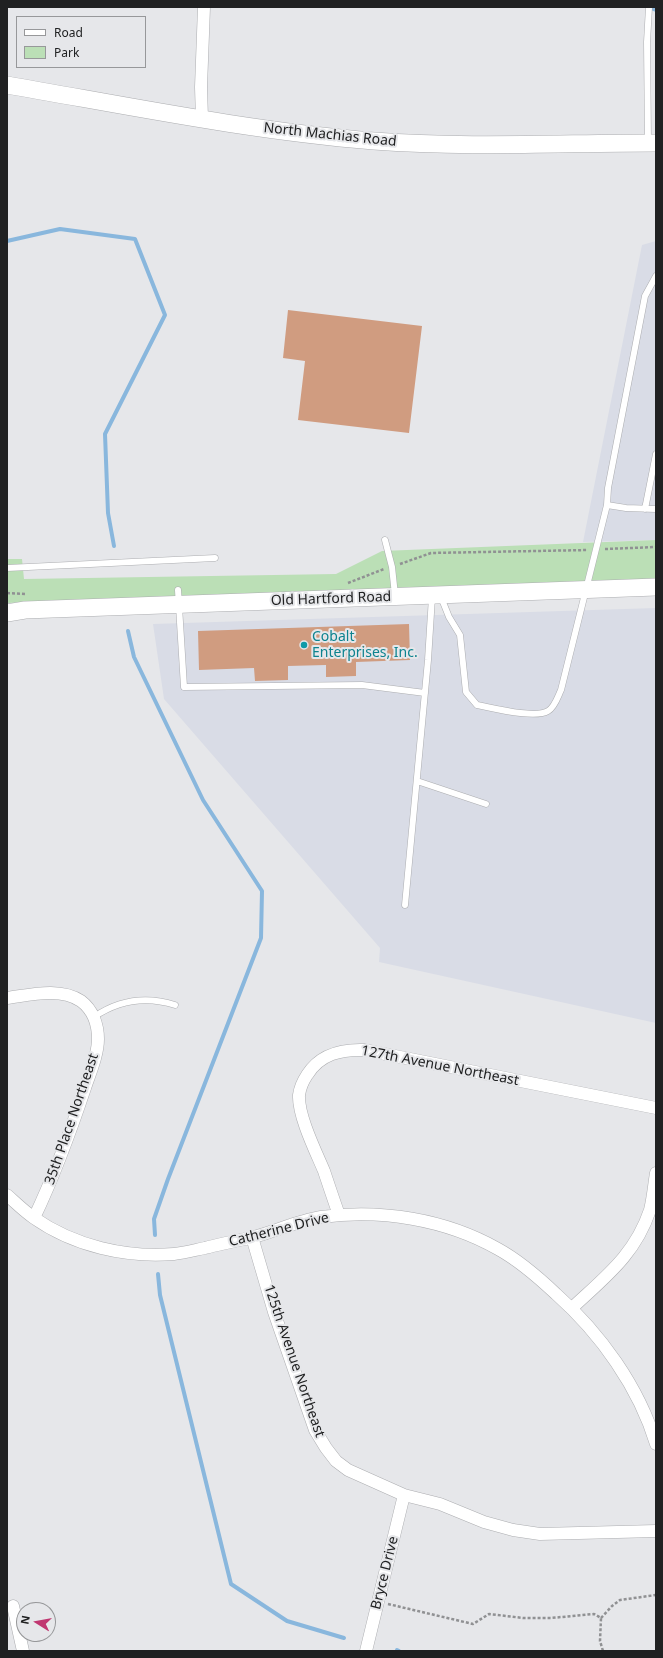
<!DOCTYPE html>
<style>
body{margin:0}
#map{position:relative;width:663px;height:1658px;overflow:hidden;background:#e6e7ea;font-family:"Noto Sans",sans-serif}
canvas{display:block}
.frame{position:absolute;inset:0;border:8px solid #202122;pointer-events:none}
.legend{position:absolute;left:16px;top:16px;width:130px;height:52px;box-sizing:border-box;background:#e6e7ea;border:1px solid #97989a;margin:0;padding:5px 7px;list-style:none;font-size:12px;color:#202122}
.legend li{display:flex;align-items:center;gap:8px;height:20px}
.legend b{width:20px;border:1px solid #97989a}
.north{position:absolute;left:16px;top:1602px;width:40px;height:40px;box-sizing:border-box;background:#e6e7ea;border:1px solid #97989a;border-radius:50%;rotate:281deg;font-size:11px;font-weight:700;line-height:16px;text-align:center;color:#202122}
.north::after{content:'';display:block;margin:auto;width:14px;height:18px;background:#c03771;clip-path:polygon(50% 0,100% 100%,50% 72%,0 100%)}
</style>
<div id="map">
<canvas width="663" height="1658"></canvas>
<div class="frame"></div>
<ul class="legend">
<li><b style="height:5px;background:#fff"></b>Road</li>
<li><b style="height:11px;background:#bbdfb6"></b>Park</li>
</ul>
<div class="north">N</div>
</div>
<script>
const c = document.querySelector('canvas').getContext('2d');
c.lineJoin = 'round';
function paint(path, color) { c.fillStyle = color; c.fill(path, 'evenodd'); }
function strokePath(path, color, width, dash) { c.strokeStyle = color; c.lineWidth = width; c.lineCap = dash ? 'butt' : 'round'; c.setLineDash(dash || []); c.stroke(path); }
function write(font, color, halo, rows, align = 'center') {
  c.font = font + ' "Noto Sans",sans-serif'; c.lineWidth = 4; c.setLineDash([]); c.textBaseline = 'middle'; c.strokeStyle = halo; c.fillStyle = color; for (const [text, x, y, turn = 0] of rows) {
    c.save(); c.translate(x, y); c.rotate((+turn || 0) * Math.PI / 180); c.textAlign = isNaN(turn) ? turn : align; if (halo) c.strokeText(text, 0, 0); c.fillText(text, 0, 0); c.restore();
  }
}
paint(new Path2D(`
 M656,241V540L583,542L642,245Z
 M656,608V1023L379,962L380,948L164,699L153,624Z`), '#d9dce6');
paint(new Path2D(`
 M656,540V581L7,603V559H22L24,579L336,574L382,551Z`), '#bbdfb6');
strokePath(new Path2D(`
 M648,7L656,10
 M7,241L60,229L135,239L165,315L105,434L108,513L114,546
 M128,631L134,657L203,800L262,891L261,938L168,1179L154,1219L155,1235
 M158,1274L160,1295L231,1584L287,1621L344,1638
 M397,1650L399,1651`), '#89b7dd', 4);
paint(new Path2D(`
 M288,310L422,326L409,433L298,420L305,361L283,358Z
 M409,624L410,660L356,662V676L326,677V665L288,666V680L255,681L254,668L199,670L198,631Z`), '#d09c80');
const lane = new Path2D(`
 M648,142L647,42L649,7
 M607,505L626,508L656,509
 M645,509L656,454
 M385,540L392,567L395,595
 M7,568L215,558
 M178,590L184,687L362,685L425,693
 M441,597L449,617L460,635L466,692L477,705C493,708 535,719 548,711C555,707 558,696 561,690L607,505L608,488L645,296L656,276
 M417,781L486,804
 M405,905L428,660L432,597
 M94,1017C119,1000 146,996 175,1005`);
const street = new Path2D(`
 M202,119L201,87L204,7
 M7,998C30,995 60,987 81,1001C93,1010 98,1025 98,1039C98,1055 90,1073 85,1088C70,1133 54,1176 34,1218
 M7,1195C16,1203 24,1211 34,1218C74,1246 126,1258 174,1254C184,1253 195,1250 205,1248C220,1244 235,1241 250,1238C274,1232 297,1221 321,1217C381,1209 445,1219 498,1249C520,1261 538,1277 556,1294C600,1333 639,1387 656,1444
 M339,1215C334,1201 329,1186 324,1171C316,1152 298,1116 299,1095C300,1088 303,1081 307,1075C320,1054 341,1049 365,1050L656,1108
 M252,1237L274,1312L315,1430L326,1448L336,1461L348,1470L404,1495L440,1504L484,1522L513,1530L540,1534L656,1531
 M572,1308C605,1277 635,1255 650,1210C653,1198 654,1185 656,1173
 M13,1606L23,1651
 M366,1651L404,1495`);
const secondary = new Path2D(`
 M7,85C129,106 250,131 374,141C467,148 562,143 656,143
 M7,613L25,610L656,587`);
strokePath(lane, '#acadb0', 7);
strokePath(street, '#acadb0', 13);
strokePath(secondary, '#acadb0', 18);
strokePath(new Path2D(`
 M605,549L656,547
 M400,564L431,553L588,550
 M348,583L384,569
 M7,593L25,594
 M388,1604L473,1624L489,1614L523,1618H551L594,1614L601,1618L600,1641L603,1651
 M601,1618L612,1606L620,1600L656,1595`), '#909193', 2.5, [3, 2]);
strokePath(lane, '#fff', 6);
strokePath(street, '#fff', 12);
strokePath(secondary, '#fff', 17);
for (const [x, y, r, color] of [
 [304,645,4,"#0f9aa8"]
]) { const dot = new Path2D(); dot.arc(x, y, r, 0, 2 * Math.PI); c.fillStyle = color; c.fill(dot); strokePath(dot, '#e6e7ea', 1.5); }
write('14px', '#202122', '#e6e7ea', [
 ["North Machias Road",330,135,6],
 ["Old Hartford Road",331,599,-2],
 ["127th Avenue Northeast",440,1066,11],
 ["35th Place Northeast",72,1119,-71],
 ["Catherine Drive",279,1230,-14],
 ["125th Avenue Northeast",294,1361,71],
 ["Bryce Drive",385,1573,-76]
]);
write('14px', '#0d838f', '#e6e7ea', [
 ["Cobalt",312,637],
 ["Enterprises, Inc.",312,653]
], 'left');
</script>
